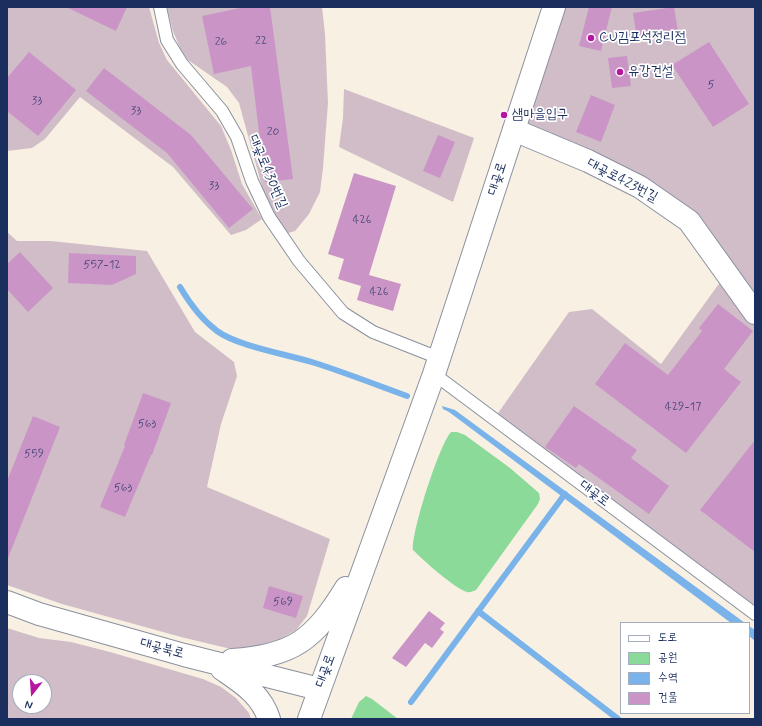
<!DOCTYPE html>
<meta charset="utf-8">
<style>
body{margin:0}
#map{position:relative;width:762px;height:726px;overflow:hidden;background:#f8f0e2;font-family:Mynerve,"Poor Story",sans-serif}
canvas{display:block}
.frame{position:absolute;inset:0;border:8px solid #1b2f5e;pointer-events:none}
.legend{position:absolute;left:620px;top:622px;width:130px;height:92px;box-sizing:border-box;background:#fff;border:1px solid #a4acbf;margin:0;padding:5px 7px;list-style:none;font-size:12px;color:#1b2f5e}
.legend li{display:flex;align-items:center;gap:8px;height:20px}
.legend b{width:20px;border:1px solid #a4acbf}
.north{position:absolute;left:12px;top:674px;width:40px;height:40px;box-sizing:border-box;background:#fff;border:1px solid #a4acbf;border-radius:50%;rotate:197deg;font-size:11px;font-weight:700;line-height:16px;text-align:center;color:#1b2f5e}
.north::after{content:'';display:block;margin:auto;width:14px;height:18px;background:#b5179e;clip-path:polygon(50% 0,100% 100%,50% 72%,0 100%)}
</style>
<div id="map">
<canvas width="762" height="726"></canvas>
<div class="frame"></div>
<ul class="legend">
<li><b style="height:5px;background:#fff"></b>도로</li>
<li><b style="height:11px;background:#8bda99"></b>공원</li>
<li><b style="height:11px;background:#7ab3ea"></b>수역</li>
<li><b style="height:11px;background:#ca95c6"></b>건물</li>
</ul>
<div class="north">N</div>
</div>
<script>
const c = document.querySelector('canvas').getContext('2d');
c.lineJoin = 'round';
function paint(path, color) { c.fillStyle = color; c.fill(path, 'evenodd'); }
function strokePath(path, color, width, dash) { c.strokeStyle = color; c.lineWidth = width; c.lineCap = dash ? 'butt' : 'round'; c.setLineDash(dash || []); c.stroke(path); }
function write(font, color, halo, rows, align = 'center') {
  c.font = font + ' Mynerve,"Poor Story",sans-serif'; c.lineWidth = 3.5; c.setLineDash([]); c.textBaseline = 'middle'; c.strokeStyle = halo; c.fillStyle = color; for (const [text, x, y, turn = 0] of rows) {
    c.save(); c.translate(x, y); c.rotate((+turn || 0) * Math.PI / 180); c.textAlign = isNaN(turn) ? turn : align; if (halo) c.strokeText(text, 0, 0); c.fillText(text, 0, 0); c.restore();
  }
}
paint(new Path2D(`
 M7,7H149L159,43L167,60L221,126L231,150L242,184L262,219L246,230L231,235L173,167L80,97L45,139L32,148L7,151Z
 M167,7H322L325,34L328,103L323,168L320,192L309,214L295,231L288,233L275,215L263,190L239,103L227,87L188,60L180,48L173,31Z
 M554,7H755V608L496,416L569,312L592,309L661,364L726,274L689,221L514,130Z
 M344,89L474,138L453,202L339,147L343,118Z
 M7,232L17,241H51L147,251L195,332L234,362L237,376L221,424L207,487L330,539L307,616L296,630L278,640L252,647L231,649L181,637L62,604L7,585Z
 M7,628L39,638L71,642L110,652L203,679L221,687L236,698L249,713L251,719H7ZM20,682H44V706H20Z`), '#d1bdc8');
paint(new Path2D(`
 M451,432H457L465,435L510,468L539,493L540,499L538,504L476,590C473,591 470,593 467,592C454,588 423,560 413,550C411,533 439,445 451,432Z
 M366,696L372,699L398,719H351L359,702Z`), '#8bda99');
paint(new Path2D(`
 M442,406L455,410L745,623H731L449,412L443,409Z
 M749,626L755,630V641L749,636Z`), '#7ab3ea');
strokePath(new Path2D(`
 M180,287C190,304 201,319 217,331C237,346 290,355 315,363C346,373 377,385 407,396
 M478,611L618,719
 M411,702L565,494`), '#7ab3ea', 6);
paint(new Path2D(`
 M66,7H127L116,31Z
 M245,7H270L293,179L265,182L251,66L214,74L202,16Z
 M589,7H612L601,51L579,46Z
 M674,7L678,32L637,39L633,13Z
 M709,42L749,104L713,127L672,65Z
 M29,52L76,90L38,136L7,111V78Z
 M627,56L631,86L612,88L608,58Z
 M104,68L191,135L253,209L229,228L167,153L86,91Z
 M591,95L615,105L601,142L576,132Z
 M438,135L455,142L440,178L423,171Z
 M354,173L396,186L369,275L401,284L393,311L357,300L361,286L338,279L344,259L328,254Z
 M20,252L53,288L28,312L7,289V264Z
 M69,253L136,256V274L112,285L68,283Z
 M718,304L753,331L724,369L741,382L686,453L595,384L625,343L668,375L702,331L699,328Z
 M143,393L171,403L152,455H151L125,517L100,507L125,446L124,445Z
 M574,406L637,450L631,458L669,486L649,514L579,464L576,468L545,447Z
 M33,416L60,427L8,558L7,481Z
 M755,440V552L700,510Z
 M269,586L303,596L296,618L263,608Z
 M429,611L445,623L440,629L444,632L432,648L425,643L406,667L392,658Z`), '#ca95c6');
const service = new Path2D(`
 M160,7L167,40L182,64L222,111L237,137L252,181L269,217L299,261L343,313L373,332L439,358
 M434,374L755,614`);
const minor = new Path2D(`
 M514,130L588,161L640,187L689,221L755,313`);
const tertiary = new Path2D(`
 M7,602L39,614L184,655L319,689
 M232,660C293,656 314,640 346,588
 M222,669C242,683 261,694 269,719
 M309,719L434,374L554,7`);
strokePath(service, '#8a90a0', 14);
strokePath(minor, '#8a90a0', 24);
strokePath(tertiary, '#8a90a0', 24);
strokePath(service, '#fff', 12);
strokePath(minor, '#fff', 22);
strokePath(tertiary, '#fff', 22);
for (const [x, y, r, color] of [
 [591,38,4,"#b5179e"],
 [620,72,4,"#b5179e"],
 [504,115,4,"#b5179e"]
]) { const dot = new Path2D(); dot.arc(x, y, r, 0, 2 * Math.PI); c.fillStyle = color; c.fill(dot); strokePath(dot, '#fff', 1.5); }
write('12px', '#474878', null, [
 ["22",261,41],
 ["26",221,42],
 ["5",711,85],
 ["33",37,101],
 ["33",136,111],
 ["20",273,132],
 ["33",214,186],
 ["426",362,220],
 ["557-12",102,265],
 ["426",379,292],
 ["429-17",683,407],
 ["563",147,424],
 ["559",34,454],
 ["563",123,488],
 ["569",283,602]
]);
write('14px', '#1b2f5e', '#fff', [
 ["CU김포석정리점",599,38],
 ["유강건설",628,72],
 ["샘마을입구",512,115]
], 'left');
write('14px', '#1b2f5e', '#fff', [
 ["대곶로430번길",267,172,67],
 ["대곶로",498,179,-72],
 ["대곶로423번길",622,181,28],
 ["대곶로",594,494,37],
 ["대곶북로",162,649,15],
 ["대곶로",326,671,-70]
]);
</script>
